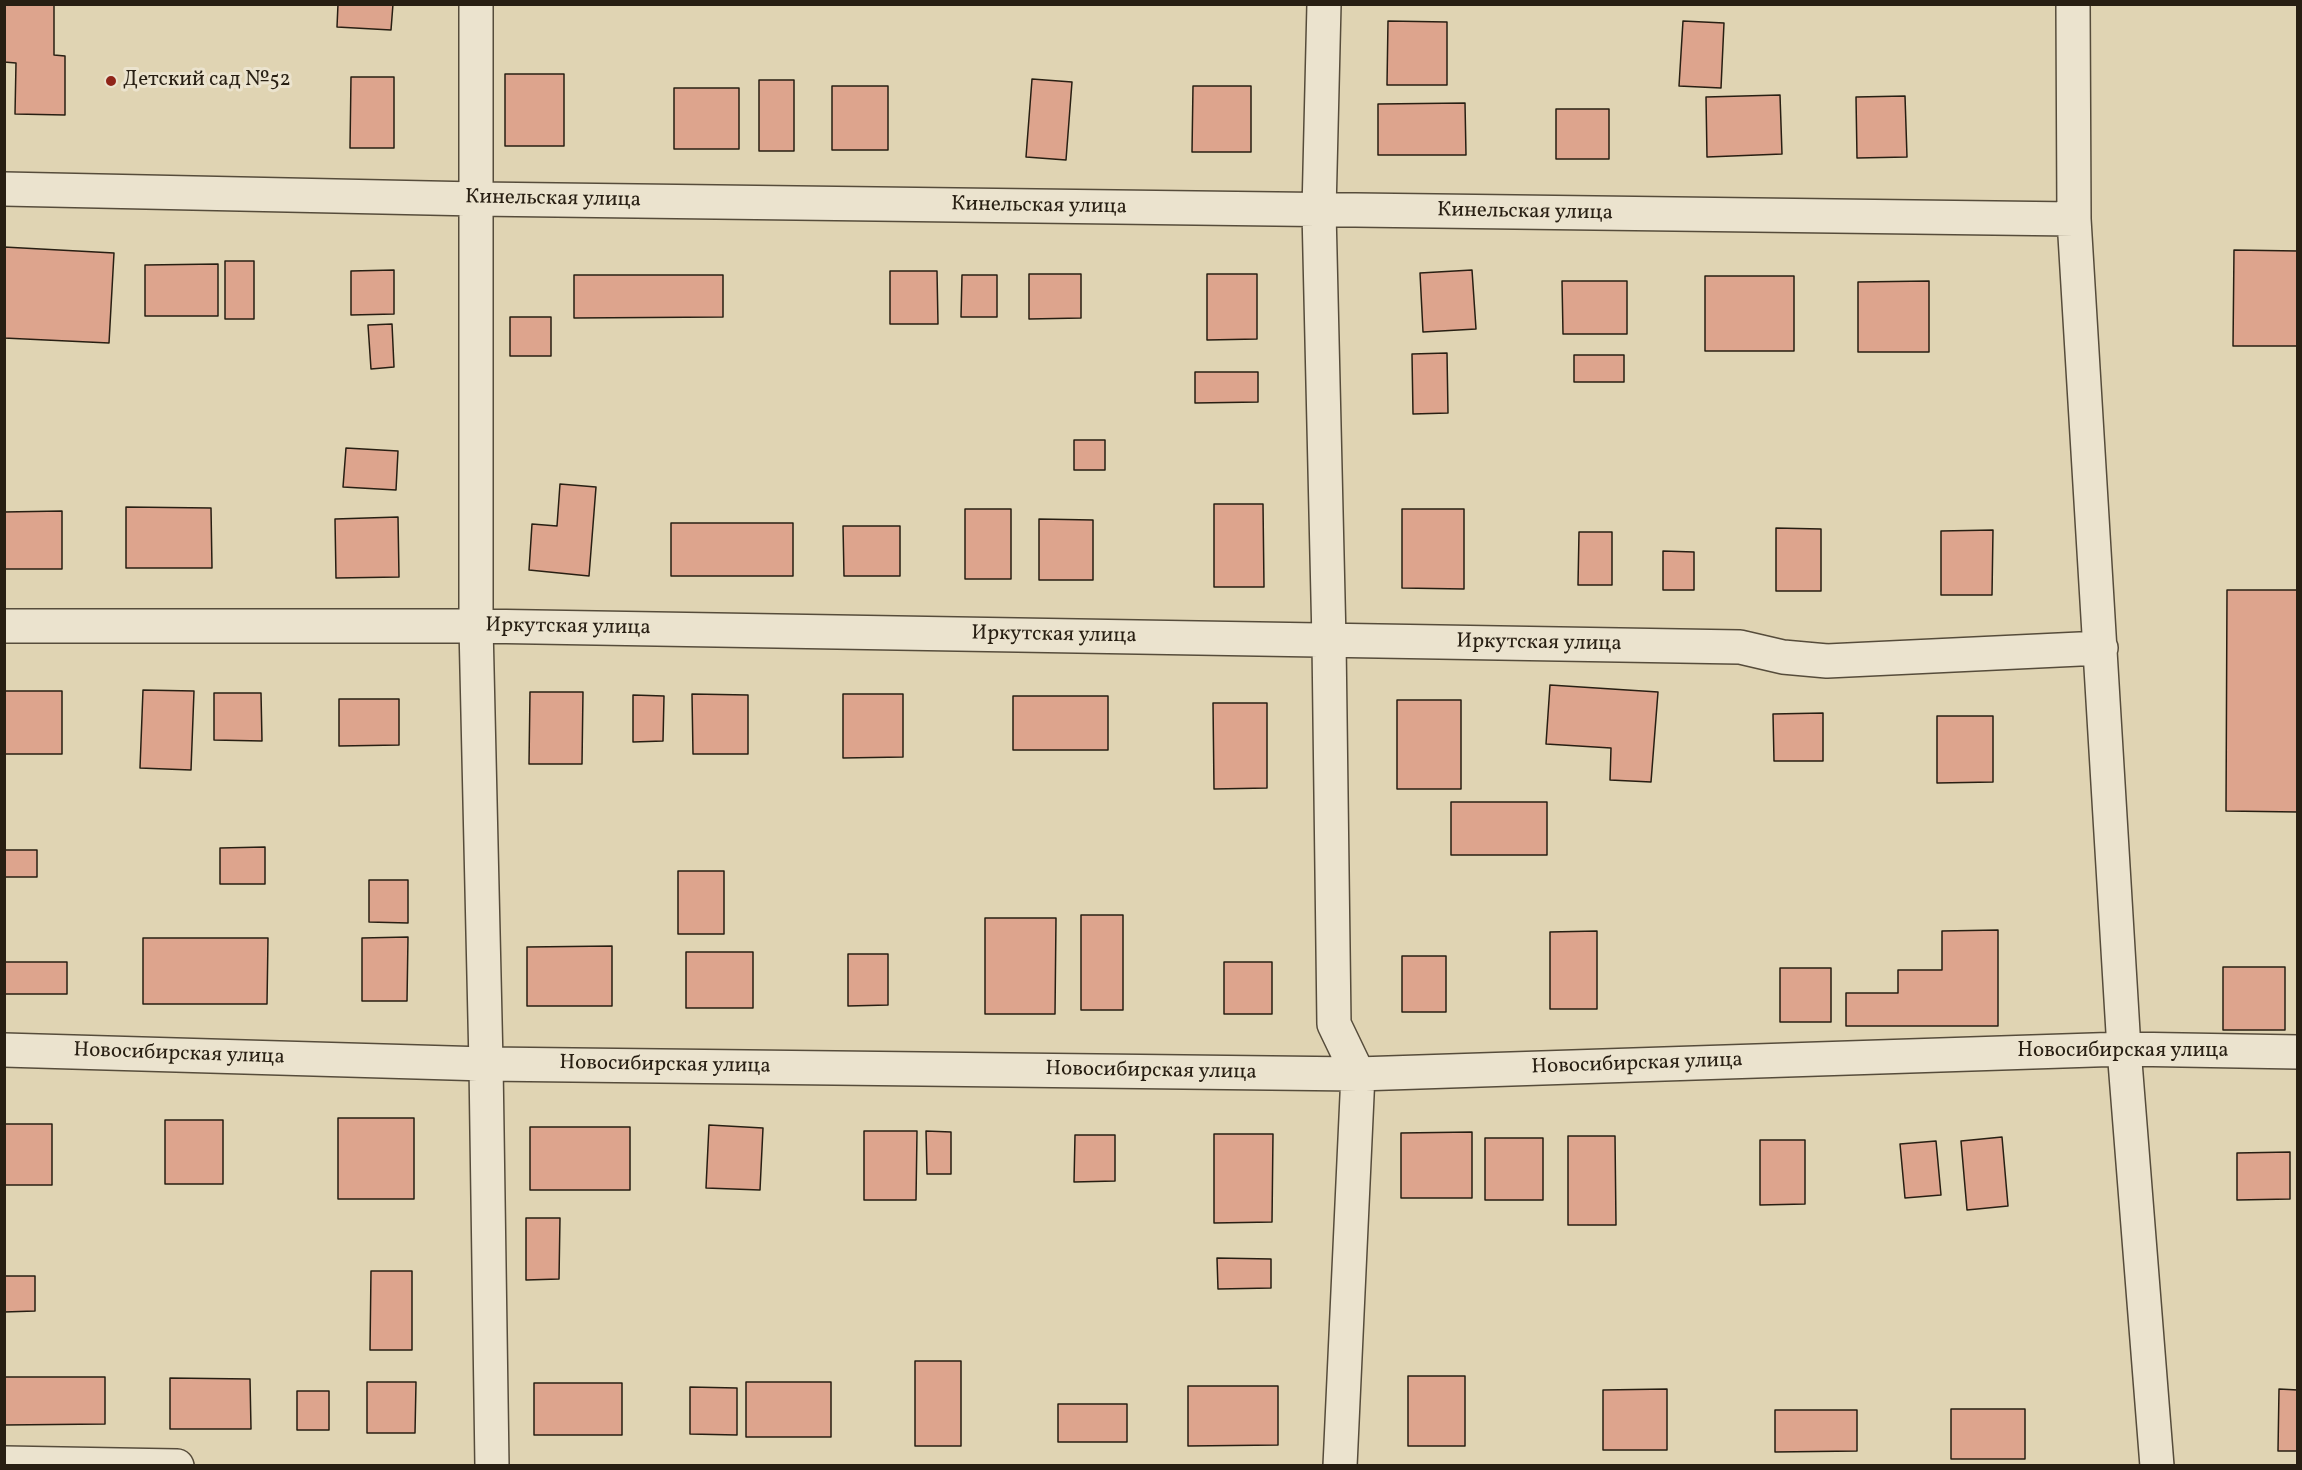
<!DOCTYPE html>
<meta charset="utf-8">
<style>
body{margin:0}
#map{position:relative;width:2302px;height:1470px;overflow:hidden;background:#e0d4b3;font-family:Vollkorn,serif}
canvas{display:block}
.frame{position:absolute;inset:0;border:6px solid #281f13;pointer-events:none}
</style>
<div id="map">
<canvas width="2302" height="1470"></canvas>
<div class="frame"></div>
</div>
<script>
const c = document.querySelector('canvas').getContext('2d');
c.lineJoin = 'round';
function paint(path, color) { c.fillStyle = color; c.fill(path, 'evenodd'); }
function strokePath(path, color, width, dash) { c.strokeStyle = color; c.lineWidth = width; c.lineCap = dash ? 'butt' : 'round'; c.setLineDash(dash || []); c.stroke(path); }
function write(font, color, halo, rows, align = 'center') {
  c.font = font + ' Vollkorn,serif'; c.lineWidth = 6; c.setLineDash([]); c.textBaseline = 'middle'; c.strokeStyle = halo; c.fillStyle = color; for (const [text, x, y, turn = 0] of rows) {
    c.save(); c.translate(x, y); c.rotate((+turn || 0) * Math.PI / 180); c.textAlign = isNaN(turn) ? turn : align; if (halo) c.strokeText(text, 0, 0); c.fillText(text, 0, 0); c.restore();
  }
}
const building = new Path2D(`
 M4,4H54V55L65,56V115L15,114L16,63L4,62Z
 M338,4H393L391,30L337,27Z
 M1388,21L1447,22V85H1387Z
 M1683,21L1724,23L1721,88L1679,86Z
 M505,74H564V146H505Z
 M351,77H394V148H350Z
 M1032,79L1072,82L1066,160L1026,157Z
 M759,80H794V151H759Z
 M832,86H888V150H832Z
 M1193,86H1251V152H1192Z
 M674,88H739V149H674Z
 M1780,95L1782,154L1707,157L1706,97Z
 M1905,96L1907,157L1857,158L1856,97Z
 M1465,103L1466,155H1378V104Z
 M1556,109H1609V159H1556Z
 M4,247L114,253L109,343L4,338Z
 M2234,250L2298,251V346H2233Z
 M225,261H254V319H225Z
 M218,264V316H145V265Z
 M394,270V314L351,315V271Z
 M1472,270L1476,329L1423,332L1420,273Z
 M890,271H937L938,324H890Z
 M1029,274H1081V318L1029,319Z
 M1207,274H1257V339L1207,340Z
 M574,275H723V317L574,318Z
 M962,275H997V317H961Z
 M1705,276H1794V351H1705Z
 M1562,281H1627V334H1563Z
 M1929,281V352H1858V282Z
 M510,317H551V356H510Z
 M392,324L394,367L371,369L368,325Z
 M1447,353L1448,413L1413,414L1412,354Z
 M1574,355H1624V382H1574Z
 M1195,372H1258V402L1195,403Z
 M1074,440H1105V470H1074Z
 M346,448L398,451L396,490L343,487Z
 M560,484L596,487L589,576L529,570L532,524L557,526Z
 M1214,504H1263L1264,587H1214Z
 M126,507L211,508L212,568H126Z
 M965,509H1011V579H965Z
 M1402,509H1464V589L1402,588Z
 M62,511V569H4V512Z
 M398,517L399,577L336,578L335,519Z
 M1039,519L1093,520V580H1039Z
 M671,523H793V576H671Z
 M843,526H900V576H844Z
 M1776,528L1821,529V591H1776Z
 M1993,530L1992,595H1941V531Z
 M1579,532H1612V585H1578Z
 M1663,551L1694,552V590H1663Z
 M2227,590H2298V812L2226,811Z
 M1550,685L1658,692L1651,782L1610,780L1611,748L1546,744Z
 M143,690L194,691L191,770L140,768Z
 M4,691H62V754H4Z
 M530,692H583L582,764H529Z
 M214,693H261L262,741L214,740Z
 M692,694L748,695V754H693Z
 M843,694H903V757L843,758Z
 M633,695L664,696L663,741L633,742Z
 M1013,696H1108V750H1013Z
 M339,699H399V745L339,746Z
 M1397,700H1461V789H1397Z
 M1213,703H1267V788L1214,789Z
 M1823,713V761H1774L1773,714Z
 M1937,716H1993V782L1937,783Z
 M1451,802H1547V855H1451Z
 M265,847V884H220V848Z
 M4,850H37V877H4Z
 M678,871H724V934H678Z
 M369,880H408V923L369,922Z
 M1081,915H1123V1010H1081Z
 M985,918H1056L1055,1014H985Z
 M1998,930V1026H1846V993H1898V970H1942V931Z
 M1597,931V1009H1550V932Z
 M408,937L407,1001H362V938Z
 M143,938H268L267,1004H143Z
 M612,946V1006H527V947Z
 M686,952H753V1008H686Z
 M848,954H888V1005L848,1006Z
 M1402,956H1446V1012H1402Z
 M4,962H67V994H4Z
 M1224,962H1272V1014H1224Z
 M2223,967H2285V1030H2223Z
 M1780,968H1831V1022H1780Z
 M338,1118H414V1199H338Z
 M165,1120H223V1184H165Z
 M4,1124H52V1185H4Z
 M709,1125L763,1128L760,1190L706,1188Z
 M530,1127H630V1190H530Z
 M864,1131H917L916,1200H864Z
 M926,1131L951,1132V1174H927Z
 M1472,1132V1198H1401V1133Z
 M1214,1134H1273L1272,1222L1214,1223Z
 M1075,1135H1115V1181L1074,1182Z
 M1568,1136H1615L1616,1225H1568Z
 M2002,1137L2008,1206L1967,1210L1961,1141Z
 M1485,1138H1543V1200H1485Z
 M1760,1140H1805V1204L1760,1205Z
 M1936,1141L1941,1195L1905,1198L1900,1144Z
 M2290,1152V1199L2237,1200V1153Z
 M526,1218H560L559,1279L526,1280Z
 M1217,1258L1271,1259V1288L1218,1289Z
 M371,1271H412V1350H370Z
 M4,1276H35V1311L4,1312Z
 M915,1361H961V1446H915Z
 M1408,1376H1465V1446H1408Z
 M4,1377H105V1424L4,1425Z
 M170,1378L250,1379L251,1429H170Z
 M367,1382H416L415,1433H367Z
 M746,1382H831V1437H746Z
 M534,1383H622V1435H534Z
 M1188,1386H1278V1445L1188,1446Z
 M690,1387L737,1388V1435L690,1434Z
 M1667,1389V1450H1603V1390Z
 M2279,1389L2298,1390V1451H2278Z
 M297,1391H329V1430H297Z
 M1058,1404H1127V1442H1058Z
 M1951,1409H2025V1459H1951Z
 M1775,1410H1857V1451L1775,1452Z`);
paint(building, '#dda48d');
strokePath(building, '#281f13', 1.5);
const street = new Path2D(`
 M476,4V626L486,1064L492,1466
 M1324,4L1319,211L1329,641L1334,1024L1358,1074L1340,1466
 M2073,4L2074,219L2124,1049L2157,1466
 M4,189L477,199L2074,219
 M4,626H476L1740,647L1783,657L1827,661L2101,648
 M4,1050L486,1064L1358,1074L2124,1049L2298,1052
 M4,1463L177,1466`);
strokePath(street, '#564c3b', 36);
strokePath(street, '#ebe3ce', 33);
for (const [x, y, r, color] of [
 [111,81,6,"#8f2418"]
]) { const dot = new Path2D(); dot.arc(x, y, r, 0, 2 * Math.PI); c.fillStyle = color; c.fill(dot); strokePath(dot, '#ebe3ce', 2); }
write('21px', '#281f13', '#ebe3ce', [
 ["Детский сад №52",123,81]
], 'left');
write('21px', '#281f13', '#ebe3ce', [
 ["Кинельская улица",553,200,1],
 ["Кинельская улица",1039,207,1],
 ["Кинельская улица",1525,213,1],
 ["Иркутская улица",568,628,1],
 ["Иркутская улица",1054,636,1],
 ["Иркутская улица",1539,644,1],
 ["Новосибирская улица",2123,1052],
 ["Новосибирская улица",179,1055,2],
 ["Новосибирская улица",1637,1065,-2],
 ["Новосибирская улица",665,1066,1],
 ["Новосибирская улица",1151,1072,1]
]);
</script>
